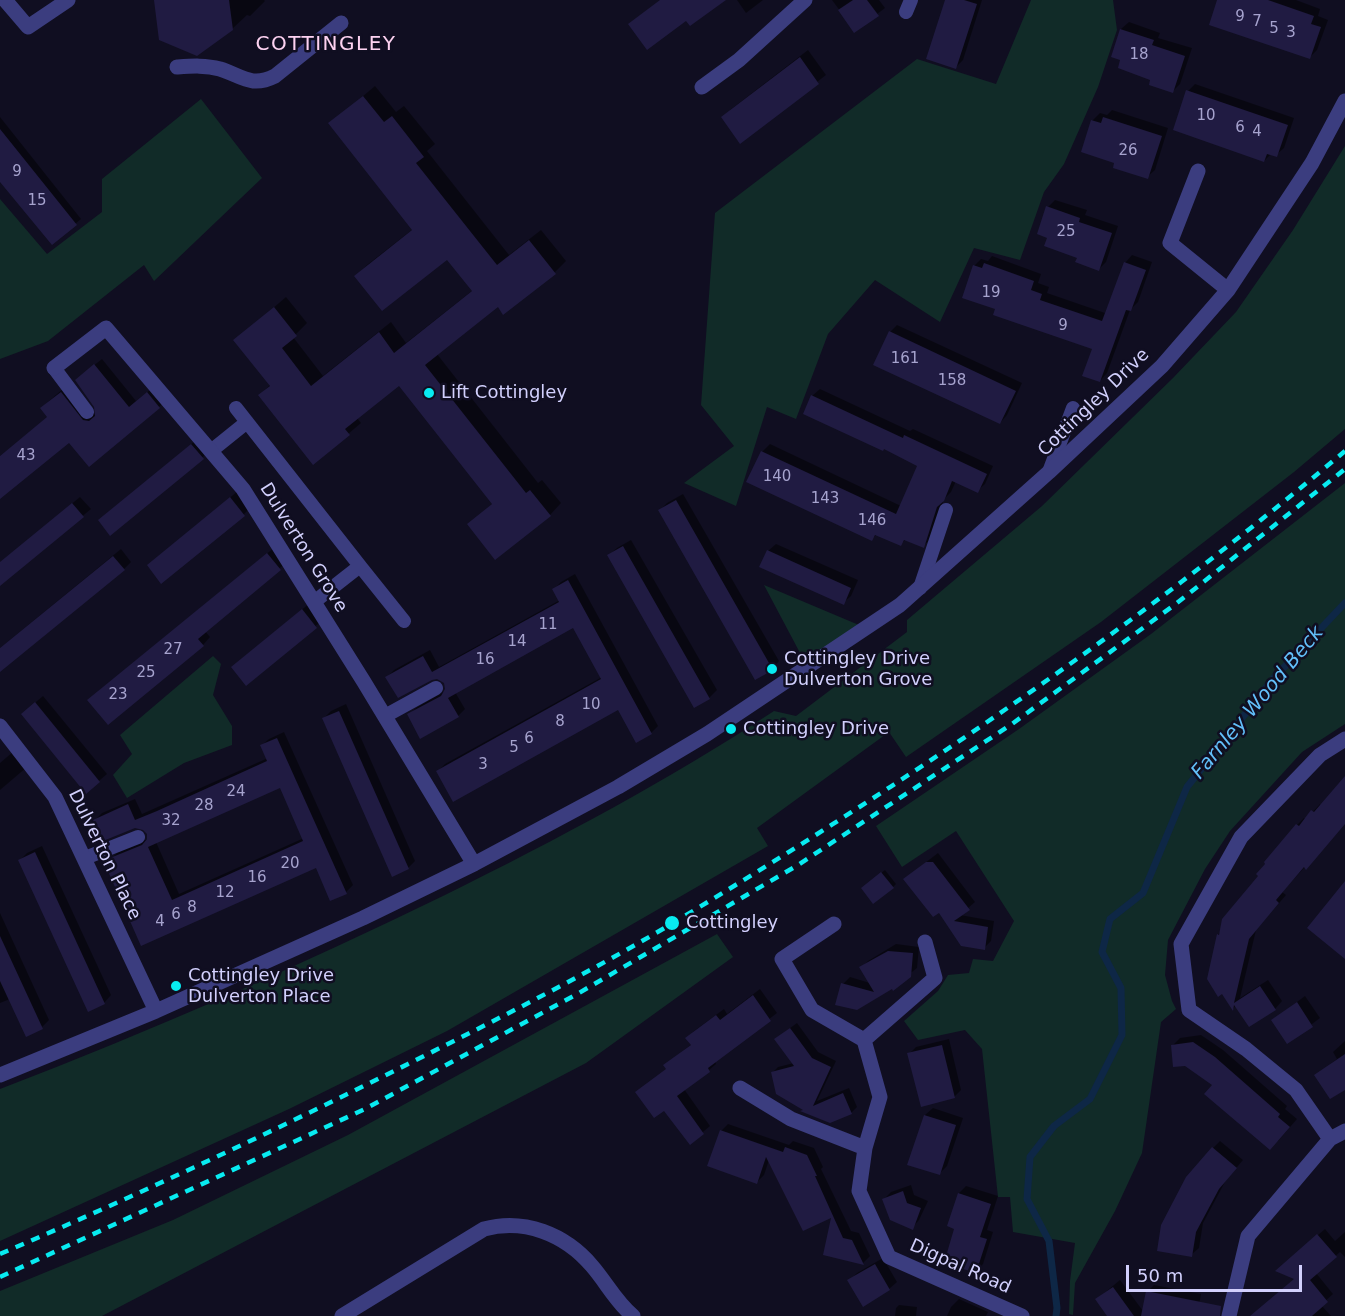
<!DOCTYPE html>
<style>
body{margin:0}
#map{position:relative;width:1345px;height:1316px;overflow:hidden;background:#100e21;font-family:"DejaVu Sans",sans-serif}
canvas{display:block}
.scale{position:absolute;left:1126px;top:1265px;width:176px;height:27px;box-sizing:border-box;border:3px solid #d2d0fd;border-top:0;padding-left:8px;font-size:18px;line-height:21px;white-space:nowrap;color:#d2d0fd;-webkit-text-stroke:4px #100e21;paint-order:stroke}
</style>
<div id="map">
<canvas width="1345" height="1316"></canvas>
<div class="scale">50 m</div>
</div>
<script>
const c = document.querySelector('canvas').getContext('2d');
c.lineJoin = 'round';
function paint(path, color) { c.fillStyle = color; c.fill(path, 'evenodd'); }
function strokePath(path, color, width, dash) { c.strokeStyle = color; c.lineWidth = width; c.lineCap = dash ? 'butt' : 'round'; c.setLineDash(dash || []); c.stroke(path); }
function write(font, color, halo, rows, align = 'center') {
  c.font = font + ' "DejaVu Sans",sans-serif'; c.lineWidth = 5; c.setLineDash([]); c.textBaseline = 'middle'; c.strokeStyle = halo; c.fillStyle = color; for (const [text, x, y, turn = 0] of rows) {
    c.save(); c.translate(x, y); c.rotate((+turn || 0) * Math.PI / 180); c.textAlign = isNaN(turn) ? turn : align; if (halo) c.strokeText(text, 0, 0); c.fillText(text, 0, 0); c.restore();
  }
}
paint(new Path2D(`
 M1031,0H1113L1117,30L1098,87L1064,164L1044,192L1020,260L974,248L940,322L875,280L828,334L796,419L767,407L736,506L684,483L734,446L701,405L715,213L917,59L996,84Z
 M201,99L262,178L154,281L144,265L48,341L0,359V199L47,254L102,212V179Z
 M1345,146V429L1294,472L1101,622L906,757L889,732L757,828L768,846L447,1031L289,1109L0,1241V1089C151,1031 300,966 445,895C558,839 669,780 774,711L796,716L907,632V620L1042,506L1173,378L1236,312L1293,230Z
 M1345,483V724L1302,752L1230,831L1205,869L1168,940L1165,975L1172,1001L1176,1009L1161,1022L1142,1153L1115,1211L1075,1283L1073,1315L1069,1314L1070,1281L1075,1243L1013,1232L1010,1197H998L982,1049L965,1030L918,1040L904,1021L938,991L948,975L969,973L973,959L993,961L1014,921L956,831L902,867L876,826L1019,729L1151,634Z
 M764,585L866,628L808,668Z
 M213,656L221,664L213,695L232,726V745L184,763L127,798L113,775L132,754L120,735Z
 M717,934L733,957L586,1063L102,1316H0V1291L173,1220L348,1135Z`), '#112b28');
paint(new Path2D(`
 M156,0H264L265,1L250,16L247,15L232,29Z
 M737,0H763L746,13Z
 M832,0H879L885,8L855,31Z
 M947,0H982L963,60L956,67Z
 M1219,0H1296L1320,9L1318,16L1328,20L1317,50L1310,57Z
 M1129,22L1160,33L1158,38L1192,48L1180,84L1172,92L1122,59L1113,56L1121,29Z
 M808,50L826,75L741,141L730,110Z
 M1195,84L1294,118L1284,148L1276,155L1271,154L1264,161L1188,91Z
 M375,86L396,112L404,106L435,144L427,151L509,255L541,230L566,261L555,272L498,305L437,354L538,483L542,480L561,503L550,515L469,524L493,503L399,384L357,418L361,423L314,463L260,395L271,384L236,340L286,297L307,323L293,337L323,376L391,322L406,343L473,290L447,258L356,276L367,265L413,229L330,124Z
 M1112,110L1168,128L1155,170L1147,177L1116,162L1092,121L1100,113L1107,115Z
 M0,117L81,219L52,243L0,179Z
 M1055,200L1087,210L1085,215L1118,226L1106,262L1099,269L1048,207Z
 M1132,255L1152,262L1138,302L1130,310L1107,373L1100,381L1094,348L997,309L974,266L981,259L988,261L992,256L1041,274L1038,283L1049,287L1047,293L1105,313L1125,263Z
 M897,325L1022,383L1007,415L1000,423L890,332Z
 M102,359L136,401L154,387L165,401L159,407L69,441L0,497V456L49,416L42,408L49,401L64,388L90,414L97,413L83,374Z
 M820,389L910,431L913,429L993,466L985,484L977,491L956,481L951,492L944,499L931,539L923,546L906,539L901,544L877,534L872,539L762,452L770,444L901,506L919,465L812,396Z
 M200,437L211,450L111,534L107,513Z
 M238,491L251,507L244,514L156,558Z
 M683,494L779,661L772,669L660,510L667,503Z
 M80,497L91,509L0,584V563Z
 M631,540L717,690L709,698L695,706L609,555L617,548Z
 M776,544L858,580L851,596L843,603L768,551Z
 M275,547L287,562L205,631L210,637L203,645L97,692Z
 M121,549L131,562L124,569L0,670V648Z
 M575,574L658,726L651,733L619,708L438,771L445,764L602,677L574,626L455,692L465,709L458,716L409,715L416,708L445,691V682L437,678L387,677L394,670L430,650L439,667L560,600L554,589L561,582Z
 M310,603L324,619L246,684L240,660Z
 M43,696L107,774L86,792L30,707Z
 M346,704L415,861L408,868L323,719L331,711Z
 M284,732L353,885L346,892L316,866L142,944L109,869L114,863L112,858L119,851L148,839V834L144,828L95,820L102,813L135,799L142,814L268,758L262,745L269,739ZM280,786L304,838L179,894L156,842Z
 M14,751L27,767L0,790V763Z
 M1345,782V823L1282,892L1286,895L1256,930L1240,998L1268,980L1282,1001L1275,1009L1236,1005L1233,1009L1218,935L1297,825L1304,818L1306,819L1320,804L1321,806Z
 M42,846L111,995L104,1003L20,860L27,853Z
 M938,853L975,902L960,915L994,921L991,941L984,948L962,945L912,873Z
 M885,870L896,884L893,887L866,885Z
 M0,913L49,1020L42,1027L10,999L0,1003Z
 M896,944L919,947L917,968L892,988L837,1003L843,984L850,977L870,983L861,968L868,961Z
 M760,989L777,1013L715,1061L716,1064L709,1070L684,1089L710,1126L690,1143L665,1065L692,1044L687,1038L694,1031L724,1009L727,1014Z
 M1305,996L1320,1018L1288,1042L1273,1020Z
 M797,1023L818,1052L836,1061L817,1101L849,1088L857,1107L851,1113L804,1109L772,1073L778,1067L794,1063L782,1034Z
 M1201,1035L1223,1050L1287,1106L1285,1109L1297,1119L1278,1141L1173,1045L1180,1038Z
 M949,1039L961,1090L954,1097L909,1054L916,1047Z
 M1345,1041V1088L1316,1075L1337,1059L1333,1052Z
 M933,1108L963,1118L947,1166L940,1173L925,1115Z
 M728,1124L789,1145L793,1141L814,1148L823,1167L821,1169L851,1231L859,1233L870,1256L863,1263L825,1254L833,1215L804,1229L769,1160L764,1175L757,1182L721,1131Z
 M1220,1141L1243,1160L1226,1180L1203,1223L1199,1248L1191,1255L1213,1148Z
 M911,1185L914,1195L928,1201L919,1220L912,1228L884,1199L891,1192Z
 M966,1186L998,1196L987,1230L993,1232L983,1264L976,1272L956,1228L949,1225L959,1193Z
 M1325,1229L1335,1241L1345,1232V1257L1340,1252L1316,1273L1333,1294L1321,1305L1331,1316H1258L1296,1278L1284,1264Z
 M883,1258L897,1282L889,1289L849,1281L857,1273Z
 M1120,1280L1143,1311L1147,1292L1154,1285L1201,1294L1197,1316H1109L1097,1299Z
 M959,1299L988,1312L986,1316H947L951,1307Z
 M899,1305L917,1307L916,1316H895L896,1308Z`), '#0007');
strokePath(new Path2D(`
 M1056,1316L1057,1308L1049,1241L1027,1199L1030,1157L1054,1126L1090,1099L1122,1035L1121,988L1102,952L1110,919L1143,893L1187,787L1273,679L1345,603`), '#0e2746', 7);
paint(new Path2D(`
 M154,0H229L233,30L197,56L159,40Z
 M660,0H726L690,26L686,21L647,50L628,24Z
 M853,0H867L879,16L854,33L838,10Z
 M945,0H964L977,4L956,69L926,59Z
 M1217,0H1268L1314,16L1311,24L1321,27L1310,59L1209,25Z
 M1120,29L1154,40L1152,45L1185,56L1173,93L1149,85L1150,80L1118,68L1120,60L1111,57Z
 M800,57L819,84L740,144L721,117Z
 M1186,90L1288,125L1277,157L1267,154L1264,162L1173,130Z
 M363,96L384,122L392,116L424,157L416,163L497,265L529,240L556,274L503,315L498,307L425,365L526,493L530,490L551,516L495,560L467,524L492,504L399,386L345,429L350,435L313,465L258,395L270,386L233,340L274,307L297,336L282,348L311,386L379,332L394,353L472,291L447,260L382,311L354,276L412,230L328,123Z
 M1103,117L1162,136L1148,179L1113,168L1114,163L1081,152L1091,120L1101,123Z
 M0,129L77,225L52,245L0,182Z
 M1046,206L1080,218L1079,222L1112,233L1099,271L1075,262L1077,258L1044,246L1047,238L1037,234Z
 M1124,262L1146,270L1131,311L1126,310L1100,382L1082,376L1092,349L993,315L995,309L962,298L973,265L982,268L984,263L1034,281L1031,290L1042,294L1040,300L1102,321Z
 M889,331L1016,391L1000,424L873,365Z
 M94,364L129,407L147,392L160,408L89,467L69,443L0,499V456L47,417L40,408L61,392L83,420L89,421L95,416L94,407L75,380Z
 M811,395L903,438L904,435L987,474L978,493L952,481L944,501L937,507L924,548L904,540L901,546L875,535L872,541L746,482L761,451L896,514L917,466L884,449L883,451L803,414Z
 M191,444L204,459L110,536L98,520Z
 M230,497L245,516L161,584L147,565Z
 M676,500L773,670L755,680L658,510Z
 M72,503L84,517L0,586V562Z
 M623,546L710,699L694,708L607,555Z
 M767,550L851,588L844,605L759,567Z
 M267,553L281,570L198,639L204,646L108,725L87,700Z
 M113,556L125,570L0,672V648Z
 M568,580L652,734L636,743L618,710L453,802L436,771L601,679L573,628L448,698L459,717L420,739L407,714L441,696L445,689L444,683L437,679L432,680L398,698L385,677L423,656L432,672L559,602L552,589Z
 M302,609L317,628L246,686L231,667Z
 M35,702L100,782L86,794L21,714Z
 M339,711L409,869L392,877L322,718Z
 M277,738L347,894L330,901L316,868L141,946L107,869L114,866L110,858L142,845L147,839V834L143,830L135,828L103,841L93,820L128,804L135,820L157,811L267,761L260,745ZM280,788L303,841L172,900L148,847Z
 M1345,776V824L1306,870L1304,867L1276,900L1279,903L1249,939L1234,1003L1260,986L1276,1010L1249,1027L1234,1005L1233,1011L1222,994L1218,997L1207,979L1217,934L1219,935L1222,919L1258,876L1256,874L1265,864L1264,862L1296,824L1299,826L1311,810L1314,812Z
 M35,852L105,1004L88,1012L18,860Z
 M926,862H933L970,910L954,921L988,927L985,950L961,946L939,913L933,917L903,879Z
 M881,872L894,888L873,904L861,888Z
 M1345,881V959L1307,928Z
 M0,936L43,1029L26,1037L0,981Z
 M888,951L913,953L911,977L893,991L892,989L857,1010L835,1005L841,983L874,992L859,967Z
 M753,995L771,1021L708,1068L710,1072L677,1096L704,1134L690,1145L664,1111L654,1118L635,1092L666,1069L663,1065L691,1045L685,1038L716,1015L720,1020Z
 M1297,1002L1313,1027L1287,1044L1271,1020Z
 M790,1028L812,1058L831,1067L813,1106L843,1093L852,1114L830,1123L800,1111L803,1110L776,1094L771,1072L794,1066L774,1039Z
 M1193,1042L1215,1057L1280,1114L1278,1117L1290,1127L1270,1150L1204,1094L1212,1085L1185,1066L1173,1067L1171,1045Z
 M942,1045L955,1098L921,1107L907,1053Z
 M1345,1054V1090L1330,1099L1314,1075Z
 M924,1115L956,1125L940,1175L907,1165Z
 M720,1130L783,1152L785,1147L807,1155L817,1176H815L843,1238L852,1240L864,1265L823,1255L831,1218L803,1231L766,1157L757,1184L707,1166Z
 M1212,1147L1237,1168L1219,1189L1196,1232L1192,1257L1157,1251L1161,1225L1186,1177Z
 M903,1191L907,1203L921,1208L913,1230L890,1220L882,1199Z
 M958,1193L991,1204L980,1237L987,1239L976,1273L944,1263L954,1229L947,1226Z
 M1317,1234L1337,1257L1310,1280L1328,1302L1312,1316H1250L1294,1279L1275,1271Z
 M875,1264L890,1290L863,1307L847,1280Z
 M1113,1287L1134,1316H1107L1095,1299Z
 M1146,1291L1221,1306L1220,1316H1141Z`), '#201b42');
strokePath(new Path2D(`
 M906,12L911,0
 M54,368L87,412
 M236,408L247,422
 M211,451L247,422L360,566L314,602
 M1049,472L1073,408
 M360,566L404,621
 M920,588L946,510
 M385,716L436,688
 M85,858L138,837`), '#3b3d7f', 14);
strokePath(new Path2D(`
 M5,0L28,27L68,0
 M177,67C192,66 206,65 220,69C242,76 251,88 275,76L341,23
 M702,87L739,60L805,0
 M1198,171L1170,243L1228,290
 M54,368L106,328L243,489L364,682L474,864
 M0,726L55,797L156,1011
 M834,924L782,959L812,1010L864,1040L880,1097L865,1148
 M864,1040L935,978L925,942
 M0,1075L156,1011L363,918L474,864L618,787L707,734L900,605L1049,472L1162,366L1228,290L1312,163L1345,101
 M740,1088L791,1119L865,1148L859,1191L889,1257L1022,1316
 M1330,1139L1296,1090L1246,1049L1189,1010L1181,944L1241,837L1320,755L1345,739
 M342,1316L484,1229C524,1218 565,1234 592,1266C606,1282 616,1302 633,1316
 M1229,1316L1248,1236L1330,1139L1345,1131`), '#3b3d7f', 15);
strokePath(new Path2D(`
 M0,1254C138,1195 274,1131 408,1064C498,1019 587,974 673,923C908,782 1136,627 1345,451
 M0,1277L365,1109L579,993L798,865L1012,724L1177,603L1345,469`), '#08ebf1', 4.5, [9, 8]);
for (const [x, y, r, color] of [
 [429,393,6,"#08ebf1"],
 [772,669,6,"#08ebf1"],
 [731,729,6,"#08ebf1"],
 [672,923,8,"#08ebf1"],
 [176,986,6,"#08ebf1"]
]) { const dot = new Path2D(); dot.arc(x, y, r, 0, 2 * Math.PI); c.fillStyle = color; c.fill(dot); strokePath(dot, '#100e21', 2); }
write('15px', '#a6a3ce', null, [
 ["9",1240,17],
 ["7",1257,22],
 ["5",1274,29],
 ["3",1291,33],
 ["18",1139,55],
 ["10",1206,116],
 ["6",1240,128],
 ["4",1257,132],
 ["26",1128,151],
 ["9",17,172],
 ["15",37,201],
 ["25",1066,232],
 ["19",991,293],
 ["9",1063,326],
 ["161",905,359],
 ["158",952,381],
 ["43",26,456],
 ["140",777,477],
 ["143",825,499],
 ["146",872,521],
 ["11",548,625],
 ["14",517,642],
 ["27",173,650],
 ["16",485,660],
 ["25",146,673],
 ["23",118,695],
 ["10",591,705],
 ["8",560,722],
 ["6",529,739],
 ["5",514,748],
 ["3",483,765],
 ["24",236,792],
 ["28",204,806],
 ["32",171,821],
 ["20",290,864],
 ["16",257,878],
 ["12",225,893],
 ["8",192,908],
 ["6",176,915],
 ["4",160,922]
]);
write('18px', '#d2d0fd', '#100e21', [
 ["Lift Cottingley",441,393],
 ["Cottingley Drive",784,659],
 ["Dulverton Grove",784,680],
 ["Cottingley Drive",743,729],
 ["Cottingley",686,923],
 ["Cottingley Drive",188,976],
 ["Dulverton Place",188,997]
], 'left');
write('18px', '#d2d0fd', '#100e21', [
 ["Cottingley Drive",1094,403,-44],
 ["Dulverton Grove",303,548,58],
 ["Dulverton Place",104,855,64],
 ["Digpal Road",960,1267,24]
]);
c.letterSpacing = '1.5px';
write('20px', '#fdd2f1', '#100e21', [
 ["COTTINGLEY",326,45]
]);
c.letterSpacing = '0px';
write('italic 20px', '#62bffa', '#100e21', [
 ["Farnley Wood Beck",1258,703,-50]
]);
</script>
